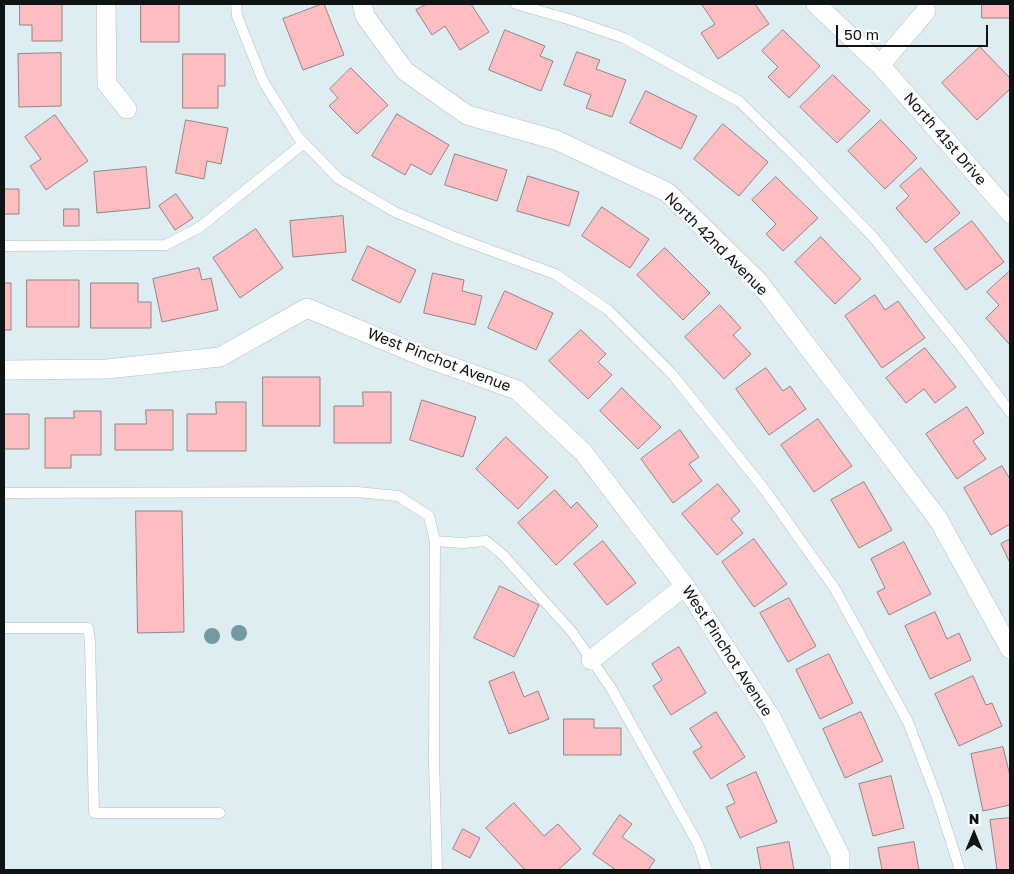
<!DOCTYPE html>
<style>
body{margin:0}
#map{position:relative;width:1014px;height:874px;overflow:hidden;background:#ddedf1;font-family:"Golos Text",sans-serif}
canvas{display:block}
.frame{position:absolute;inset:0;border:5px solid #0e1314;pointer-events:none}
.north{position:absolute;left:949px;top:809px;width:50px;height:50px;-webkit-text-stroke:4px #fff;paint-order:stroke;rotate:0deg;font-size:14px;font-weight:700;line-height:20px;text-align:center;color:#0e1314}
.north::after{content:'';display:block;margin:auto;width:18px;height:22px;background:#0e1314;clip-path:polygon(50% 0,100% 100%,50% 72%,0 100%)}
.scale{position:absolute;left:836px;top:25px;width:152px;height:22px;box-sizing:border-box;border:2px solid #0e1314;border-top:0;padding-left:6px;font-size:15px;line-height:18px;white-space:nowrap;color:#0e1314;-webkit-text-stroke:4px #fff;paint-order:stroke}
</style>
<div id="map">
<canvas width="1014" height="874"></canvas>
<div class="frame"></div>
<div class="north">N</div>
<div class="scale">50 m</div>
</div>
<script>
const c = document.querySelector('canvas').getContext('2d');
c.lineJoin = 'round';
function paint(path, color) { c.fillStyle = color; c.fill(path, 'evenodd'); }
function strokePath(path, color, width, dash) { c.strokeStyle = color; c.lineWidth = width; c.lineCap = dash ? 'butt' : 'round'; c.setLineDash(dash || []); c.stroke(path); }
function write(font, color, halo, rows, align = 'center') {
  c.font = font + ' "Golos Text",sans-serif'; c.lineWidth = 5; c.setLineDash([]); c.textBaseline = 'middle'; c.strokeStyle = halo; c.fillStyle = color; for (const [text, x, y, turn = 0] of rows) {
    c.save(); c.translate(x, y); c.rotate((+turn || 0) * Math.PI / 180); c.textAlign = isNaN(turn) ? turn : align; if (halo) c.strokeText(text, 0, 0); c.fillText(text, 0, 0); c.restore();
  }
}
const building = new Path2D(`
 M20,4H62V41H32V25H20Z
 M141,4H179V42H141Z
 M322,4H324L344,55L303,70L283,19Z
 M427,4H471L489,32L460,50L445,26L432,35L416,10Z
 M704,4H755L769,24L718,59L701,33L715,24L702,5Z
 M982,4H1010V18H982Z
 M505,30L545,46L540,56L553,61L541,91L489,70Z
 M783,30L820,66L789,98L768,77L778,67L762,51Z
 M980,47L1010,78V89L977,120L942,83Z
 M577,52L600,60L596,69L626,80L612,117L586,108L591,95L564,85Z
 M61,53V106L19,107L18,54Z
 M183,54H225V86H218V108H183Z
 M351,68L388,105L357,134L329,106L338,98L330,89Z
 M833,75L870,111L837,143L800,107Z
 M646,91L697,116L681,149L630,123Z
 M397,114L449,145L431,175L411,164L405,175L372,156Z
 M55,115L88,161L46,190L30,166L41,159L25,137Z
 M186,120L228,128L221,164L207,161L204,179L176,173Z
 M881,120L917,158L885,189L848,151Z
 M723,124L768,162L739,196L694,159Z
 M455,154L507,170L497,201L445,185Z
 M146,167L150,208L97,213L94,172Z
 M921,168L960,213L926,243L896,208L909,196L900,186Z
 M528,176L579,192L569,226L517,211Z
 M776,177L818,218L783,251L766,234L776,224L752,200Z
 M4,189H19V214H4Z
 M176,194L193,218L175,230L159,206Z
 M602,207L649,239L630,268L582,236Z
 M64,209H79V226H64Z
 M343,216L346,252L293,257L290,221Z
 M972,221L1004,262L966,290L934,249Z
 M256,229L283,268L240,298L213,258Z
 M821,237L861,279L835,304L795,262Z
 M368,246L416,270L400,303L352,280Z
 M665,248L710,293L683,320L637,275Z
 M199,268L202,280L211,278L218,310L162,322L153,279Z
 M1009,272L1010,273V345L986,318L999,305L987,292Z
 M433,273L464,280L462,291L482,296L475,325L424,313Z
 M27,280H79V327H27Z
 M4,283H11V330H4Z
 M91,283H138V302H151V328H91Z
 M505,291L553,313L536,350L488,328Z
 M875,295L885,310L898,301L925,338L882,368L845,316Z
 M720,305L741,328L733,335L751,354L724,379L685,337Z
 M581,330L606,354L598,362L612,375L588,399L549,361Z
 M925,348L956,387L935,403L924,389L906,403L886,378Z
 M766,368L783,391L790,386L806,409L769,435L736,389Z
 M263,377H320V426H263Z
 M622,388L661,427L638,449L600,411Z
 M363,392H391V443H334V406H363Z
 M422,400L476,417L463,457L410,440Z
 M216,402H246V451H187V414H216Z
 M967,407L984,433L973,441L986,459L957,479L926,434Z
 M146,410H173V450H115V424H146Z
 M74,411H101V455H71V468H45V418H74Z
 M4,414H29V449H4Z
 M818,419L852,466L814,492L781,445Z
 M680,430L699,457L689,464L702,481L673,503L641,459Z
 M506,437L548,477L518,509L476,469Z
 M1002,466L1010,479V524L991,535L964,488Z
 M864,482L892,530L859,548L831,500Z
 M718,484L740,511L731,519L743,533L717,555L682,514Z
 M555,490L571,508L577,502L598,526L556,565L518,523Z
 M136,511H182L184,632L138,633Z
 M754,539L787,584L754,607L722,562Z
 M1010,539V563L1001,544Z
 M603,541L636,583L607,605L574,564Z
 M904,542L931,594L889,615L877,592L885,588L871,559Z
 M500,586L539,605L514,657L474,638Z
 M789,598L816,646L788,662L760,613Z
 M935,612L947,639L959,633L971,660L930,679L905,626Z
 M679,647L706,693L671,715L653,686L662,680L652,664Z
 M829,654L853,703L820,719L796,670Z
 M514,672L524,697L538,691L549,719L509,734L489,682Z
 M973,676L986,705L992,703L1002,726L959,746L935,694Z
 M716,712L745,757L711,779L693,752L702,747L690,729Z
 M861,712L883,761L845,778L823,729Z
 M564,719H594V728H621V755H564Z
 M1003,747L1010,776V805L983,811L971,754Z
 M756,772L777,822L740,838L726,807L735,803L727,785Z
 M891,776L904,828L873,836L859,784Z
 M514,803L544,836L558,824L581,849L558,870H525L486,828Z
 M620,815L632,824L622,837L655,860L648,870H616L593,854Z
 M1010,818V870H997L990,820Z
 M463,829L480,838L470,858L453,849Z
 M789,842L794,870H761L757,848Z
 M914,842L919,870H882L878,848Z`);
paint(building, '#fdbdc1');
strokePath(building, '#938485', 1);
const service = new Path2D(`
 M236,4L237,16L263,81L298,137L339,179L395,212L457,238L555,274L608,310L672,374L765,490L835,589L908,722L937,798L960,870
 M516,4L568,19L624,38L740,102L800,161L874,238L964,350L1010,412
 M4,246L166,245L200,227L304,143
 M4,493L357,492L398,496L429,516L435,541L462,543L486,541L503,555L572,632L611,688L698,844L707,870
 M435,541L434,761L437,870
 M4,628H88L90,641L94,813H220`);
const minor = new Path2D(`
 M106,4L107,84L127,109
 M362,4L365,16L405,71L467,115L556,140L667,192L758,281L938,519L1010,649
 M816,4L880,65L1010,213
 M880,65L926,11
 M4,370L107,369L220,357L307,308L424,357L517,390L583,452L685,586L772,719L840,855V870
 M591,660L685,586`);
strokePath(service, '#b1c0c4', 11);
strokePath(minor, '#b1c0c4', 20);
strokePath(service, '#fff', 10);
strokePath(minor, '#fff', 19);
c.fillStyle = '#739aa2';
for (const [x, y] of [
 [239,633],
 [212,636]
]) { c.beginPath(); c.arc(x, y, 8, 0, 2 * Math.PI); c.fill(); }
write('15px', '#0e1314', '#fff', [
 ["North 41st Drive",945,139,49],
 ["North 42nd Avenue",716,244,45],
 ["West Pinchot Avenue",439,360,21],
 ["West Pinchot Avenue",727,651,57]
]);
</script>
